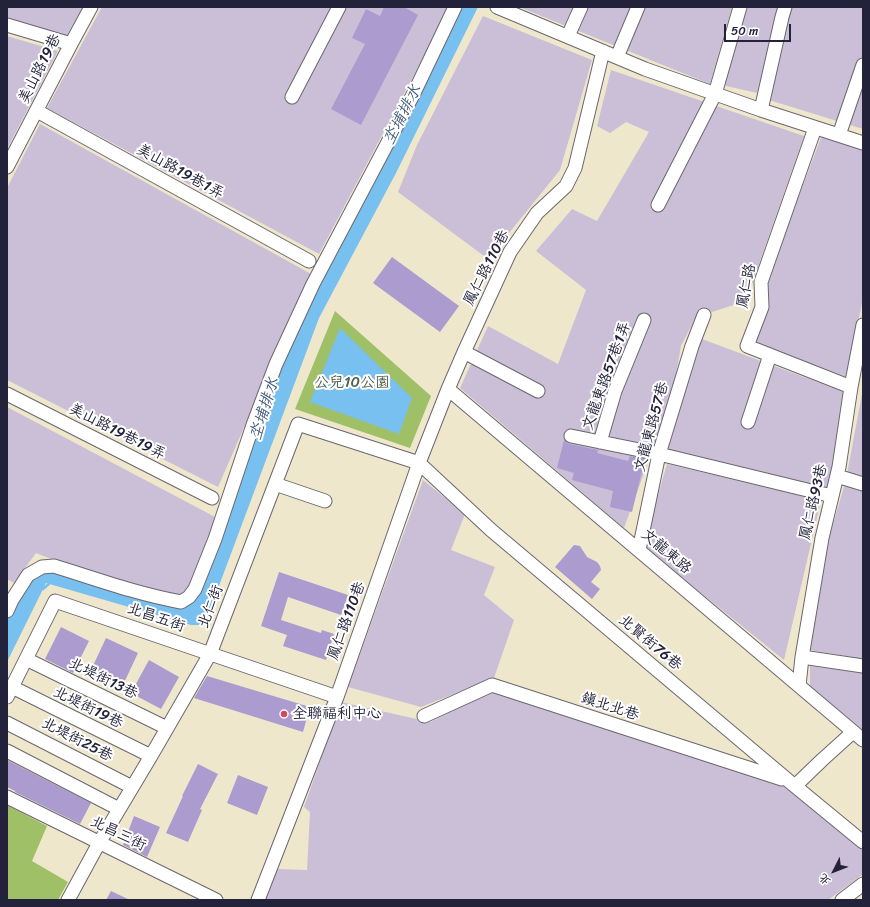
<!DOCTYPE html>
<meta charset="utf-8">
<style>
body{margin:0}
#map{position:relative;width:870px;height:907px;overflow:hidden;background:#efe7cc;font-family:Sriracha,"LXGW WenKai TC",sans-serif}
canvas{display:block}
.frame{position:absolute;inset:0;border:8px solid #22223b;pointer-events:none}
.north{position:absolute;left:814px;top:851px;width:40px;height:40px;-webkit-text-stroke:3px #fff;paint-order:stroke;rotate:228deg;font-size:11px;font-weight:700;line-height:16px;text-align:center;color:#22223b}
.north::after{content:'';display:block;margin:auto;width:14px;height:18px;background:#22223b;clip-path:polygon(50% 0,100% 100%,50% 72%,0 100%)}
.scale{position:absolute;left:724px;top:24px;width:67px;height:18px;box-sizing:border-box;border:2px solid #22223b;border-top:0;padding-left:5px;font-size:12px;line-height:14px;white-space:nowrap;color:#22223b;-webkit-text-stroke:3px #fff;paint-order:stroke}
</style>
<div id="map">
<canvas width="870" height="907"></canvas>
<div class="frame"></div>
<div class="north">北</div>
<div class="scale">50 m</div>
</div>
<script>
const c = document.querySelector('canvas').getContext('2d');
c.lineJoin = 'round';
function paint(path, color) { c.fillStyle = color; c.fill(path, 'evenodd'); }
function strokePath(path, color, width, dash) { c.strokeStyle = color; c.lineWidth = width; c.lineCap = dash ? 'butt' : 'round'; c.setLineDash(dash || []); c.stroke(path); }
function write(font, color, halo, rows, align = 'center') {
  c.font = font + ' Sriracha,"LXGW WenKai TC",sans-serif'; c.lineWidth = 4; c.setLineDash([]); c.textBaseline = 'middle'; c.strokeStyle = halo; c.fillStyle = color; for (const [text, x, y, turn = 0] of rows) {
    c.save(); c.translate(x, y); c.rotate((+turn || 0) * Math.PI / 180); c.textAlign = isNaN(turn) ? turn : align; if (halo) c.strokeText(text, 0, 0); c.fillText(text, 0, 0); c.restore();
  }
}
paint(new Path2D(`
 M7,7H83L66,37L7,20Z
 M102,7H450L319,254L47,108Z
 M519,7H732L710,84Z
 M745,7H781L757,93L722,85Z
 M791,7H863V129L769,100Z
 M483,16L592,60L560,170L488,259L398,192L417,145Z
 M7,36L58,51L7,149Z
 M611,70L804,136L746,301L712,312L700,309L681,346L673,391L655,443L624,528L460,388L488,326L558,364L586,290L536,251L572,209L597,221L649,132L626,122L610,133L597,126Z
 M40,124L311,274L218,487L7,380V188Z
 M822,135L863,149V298L847,377L755,343L768,293L765,286Z
 M702,339L844,392L829,488L664,450Z
 M863,389V480L847,474Z
 M7,407L217,518L191,590L176,604L149,598L36,553L14,583L7,579Z
 M667,464L821,500L784,660L643,546Z
 M423,480L465,514L451,550L495,567L484,595L514,620L494,678L421,707L348,687Z
 M845,483L863,489V659L810,650L827,545Z
 M810,666L863,673V730L810,686Z
 M494,690L794,790L863,849V874L828,900H263L277,869L307,870L310,812L304,807L341,702L430,722Z`), '#cabfd6');
paint(new Path2D(`
 M335,311L431,396L410,448L295,409Z
 M7,805L47,826L32,861L68,882L58,900H7Z`), '#a0c068');
paint(new Path2D(`
 M453,7H478L396,173L319,318L207,618L199,625H191L46,583L7,662V621L38,561L177,608L192,595L228,500L327,254Z
 M340,328L412,398L399,434L310,402Z`), '#77c0ef');
strokePath(new Path2D(`
 M43,589L51,582`), '#77c0ef', 2.5);
paint(new Path2D(`
 M384,7H404L418,15L361,125L331,109L365,44L352,38L366,9L380,16Z
 M392,257L459,306L440,332L373,283Z
 M564,440L566,442L569,444L598,450L597,453L628,461L630,456L645,459L632,512L610,507L613,491L572,480L574,473L557,468Z
 M574,545L580,546L587,557L597,562L600,566L601,570L591,582L600,589L592,599L555,567Z
 M279,572L348,595L341,615L288,597L281,620L321,633L322,630L334,634L326,660L283,646L287,635L261,626Z
 M61,627L89,641L73,673L45,659Z
 M106,638L138,653L122,687L90,672Z
 M149,660L179,677L161,709L131,693Z
 M207,676L310,707L303,732L194,698Z
 M7,760L91,803L80,824L15,792V791L7,787Z
 M198,764L218,774L200,809L202,810L188,842L166,833L183,796H182Z
 M238,775L268,787L257,815L227,803Z
 M134,816L160,827L147,857L123,845Z
 M111,891L130,900H106Z`), '#ab9bcf');
const minor = new Path2D(`
 M497,7L645,69L761,110L863,143
 M7,25L71,44
 M568,36L581,7
 M617,57L638,7
 M292,97L339,7
 M761,110L782,17L785,7
 M37,111L309,261
 M815,128L761,282L762,307L747,346L851,387
 M839,135L863,65
 M7,167L71,44L91,7
 M658,205L715,94L740,7
 M464,352L538,391
 M448,389L863,740
 M7,394L212,498
 M748,422L770,355
 M571,436L659,454L832,496
 M600,442L615,391L644,320
 M837,476L863,484
 M275,484L325,501
 M639,550L659,454L692,346L704,315
 M7,611L12,600L28,575L42,567L54,566C96,579 137,594 181,602L189,597L195,589L215,539L253,425L276,364L313,284L414,93L455,7
 M802,657L863,666
 M26,659L167,728
 M799,686L802,657L822,538L839,467L851,387L863,325
 M12,687L151,756
 M7,697L55,601L337,697
 M424,716L492,685L782,779
 M7,723L132,787
 M7,751L119,809
 M795,786L822,760L853,732
 M7,797L216,900
 M68,900L99,843L151,756L210,654L298,424L419,463L491,530L790,782L863,842
 M258,900L337,697L419,463L448,389L464,352L510,252L537,213L566,186L575,168L603,51
 M842,900L863,884`);
strokePath(minor, '#6a676e', 15);
strokePath(minor, '#fff', 13);
for (const [x, y, r, color] of [
 [284,714,4,"#d1495b"]
]) { const dot = new Path2D(); dot.arc(x, y, r, 0, 2 * Math.PI); c.fillStyle = color; c.fill(dot); strokePath(dot, '#fff', 1.5); }
write('15px', '#22223b', '#fff', [
 ["美山路19巷",40,69,-63],
 ["美山路19巷1弄",180,172,29],
 ["鳳仁路110巷",487,268,-63],
 ["鳳仁路",747,286,-79],
 ["文龍東路57巷1弄",607,376,-70],
 ["文龍東路57巷",652,427,-75],
 ["美山路19巷19弄",117,432,27],
 ["鳳仁路93巷",814,502,-77],
 ["文龍東路",666,552,40],
 ["北仁街",211,607,-69],
 ["北昌五街",156,618,19],
 ["鳳仁路110巷",347,621,-70],
 ["北賢街76巷",650,643,40],
 ["北堤街13巷",103,679,26],
 ["鎮北北巷",610,707,18],
 ["北堤街19巷",88,708,26],
 ["北堤街25巷",77,740,27],
 ["北昌三街",118,834,26]
]);
write('15px', '#54614d', '#fff', [
 ["公兒10公園",352,383]
]);
write('15px', '#22223b', '#fff', [
 ["全聯福利中心",292,714]
], 'left');
write('italic 16px', '#40597a', '#fff', [
 ["坔埔排水",403,115,-63],
 ["坔埔排水",265,409,-73]
]);
</script>
